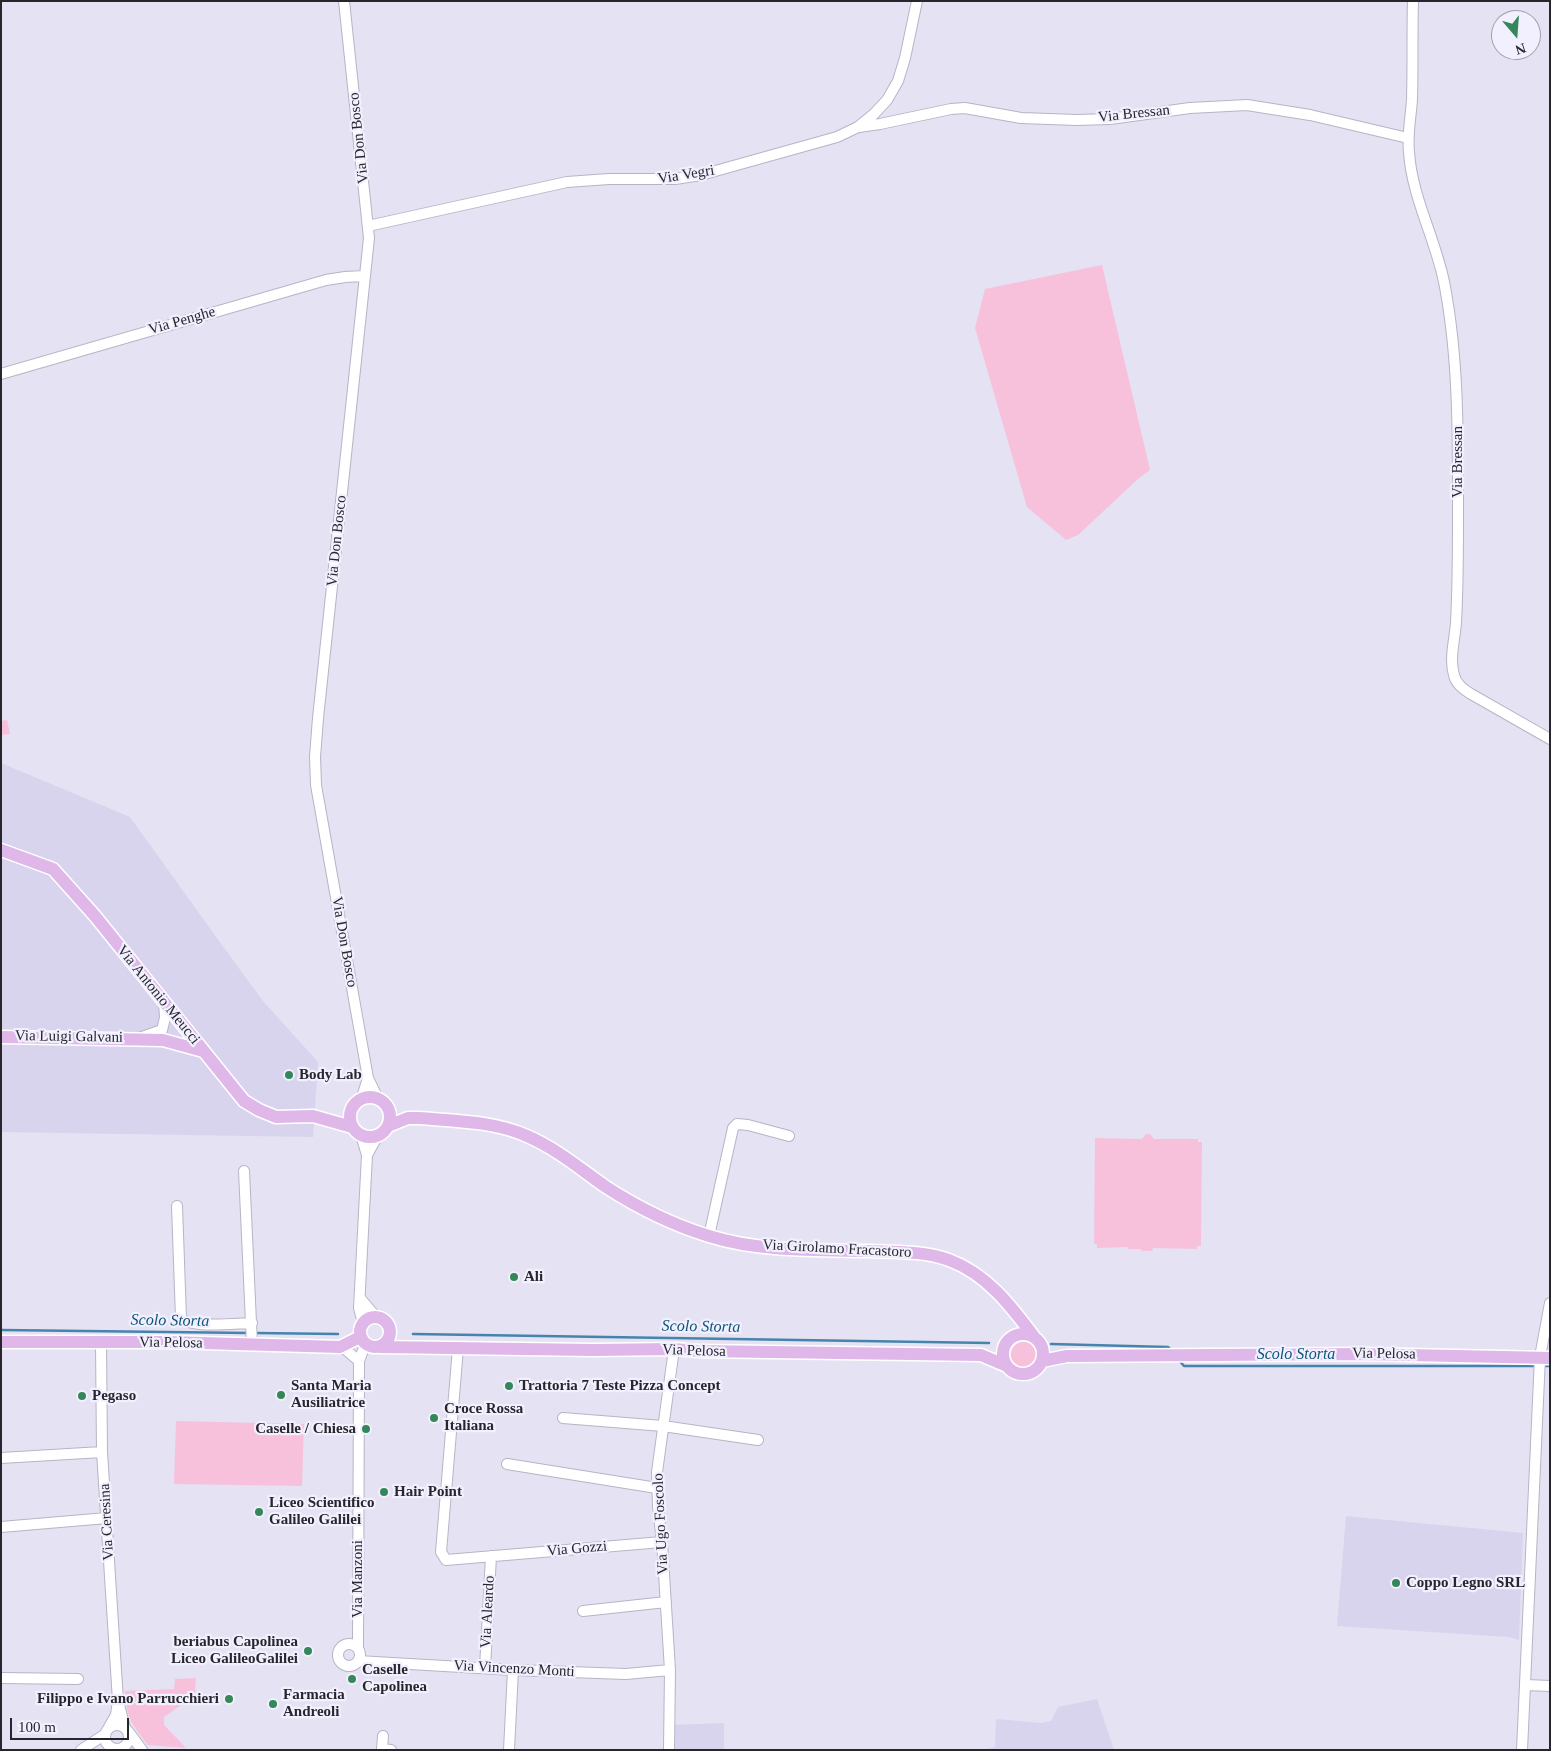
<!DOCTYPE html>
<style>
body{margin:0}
#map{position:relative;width:1551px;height:1751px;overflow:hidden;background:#e5e2f3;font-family:Georgia,serif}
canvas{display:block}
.frame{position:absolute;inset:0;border:2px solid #27262d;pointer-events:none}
.north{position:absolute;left:1491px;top:10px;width:50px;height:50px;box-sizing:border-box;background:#f2f0fe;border:1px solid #a19faa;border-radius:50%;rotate:162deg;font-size:14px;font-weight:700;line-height:20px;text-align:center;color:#27262d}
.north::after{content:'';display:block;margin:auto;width:18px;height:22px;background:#358759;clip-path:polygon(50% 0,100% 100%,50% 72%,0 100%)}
.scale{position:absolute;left:10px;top:1718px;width:119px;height:22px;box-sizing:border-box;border:2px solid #27262d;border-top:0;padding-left:6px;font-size:15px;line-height:18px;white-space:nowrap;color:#27262d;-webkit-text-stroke:4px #f2f0fe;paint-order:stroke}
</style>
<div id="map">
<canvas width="1551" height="1751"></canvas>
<div class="frame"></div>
<div class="north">N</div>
<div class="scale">100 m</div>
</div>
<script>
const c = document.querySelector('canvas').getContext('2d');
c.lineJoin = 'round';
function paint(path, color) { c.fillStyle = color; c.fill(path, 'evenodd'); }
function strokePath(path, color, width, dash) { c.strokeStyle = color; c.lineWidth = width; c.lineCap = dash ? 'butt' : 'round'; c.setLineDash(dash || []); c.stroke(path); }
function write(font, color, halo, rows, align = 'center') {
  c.font = font + ' Georgia,serif'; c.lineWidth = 4.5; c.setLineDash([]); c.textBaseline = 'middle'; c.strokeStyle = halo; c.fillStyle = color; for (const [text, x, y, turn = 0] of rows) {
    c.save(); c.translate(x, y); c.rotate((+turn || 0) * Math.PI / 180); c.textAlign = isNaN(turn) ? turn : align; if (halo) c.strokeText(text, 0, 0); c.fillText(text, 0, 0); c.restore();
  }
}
paint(new Path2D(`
 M1,763L130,817L219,941L263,1001L318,1062L313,1137L1,1132Z
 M1346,1516L1523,1533L1519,1640L1509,1637L1337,1626Z
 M1097,1699L1114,1750H982L995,1747L996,1719L1041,1723L1051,1721L1058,1707Z
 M724,1723V1750H669L670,1725Z`), '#d8d4ed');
paint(new Path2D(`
 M1102,265L1150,470L1138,479L1078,535L1066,540L1027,507L975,328L985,289Z
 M7,720L10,734L1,735V721Z
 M1146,1134H1150L1154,1139H1198V1142H1202L1201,1246H1197V1249L1153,1248L1152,1251H1141V1249H1128V1247L1097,1248V1244H1094L1095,1138L1142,1139Z
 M1011 1355a13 13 0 1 1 26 0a13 13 0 1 1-26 0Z
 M176,1421L304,1424L302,1486L174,1484Z
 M196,1678L195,1695L164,1717V1725L186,1748L148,1745C132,1725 126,1717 125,1691L174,1689L175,1679Z`), '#f7c1db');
strokePath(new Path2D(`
 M1,1330L250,1333
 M255,1333L338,1334
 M413,1334L989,1343
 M1051,1344L1168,1347L1171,1350
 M1179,1360L1184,1366H1536
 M1542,1366H1550`), '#4684ac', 2.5);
const minor = new Path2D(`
 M344,1L369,238L318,718L315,757L316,785L368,1078L378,1099
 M1413,1C1412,34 1413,67 1412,99C1411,117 1407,134 1409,152C1412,199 1437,241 1445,287C1459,362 1458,440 1458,516C1458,552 1458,587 1456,622C1455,639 1449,659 1454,675C1456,684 1463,689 1471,694L1550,739
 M859,127L880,124L951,109L965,108L1021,118L1077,120L1110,119L1190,108L1247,105L1310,115L1408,138
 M368,226L567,182L609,179H675L701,175L837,137L858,127L874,114L887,100L898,81L905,58L917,1
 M1,374L326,280L345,277L365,276
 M142,1037L162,1030L165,1018L164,1001
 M361,1100L368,1078
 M361,1135L367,1155L359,1308L363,1323
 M367,1155L378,1135
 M244,1171L252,1344
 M177,1206L181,1318C191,1329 237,1323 252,1323
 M709,1236L733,1128L737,1124L748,1125L789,1136
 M360,1298L376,1317
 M101,1343L102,1452L118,1701
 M340,1347L346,1350L359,1361
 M458,1348L441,1552L446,1560L662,1542
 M563,1418L663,1426L758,1440
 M1,1458L102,1452
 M507,1464L657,1488
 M1,1527L107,1518
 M583,1611L666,1602
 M338 1655a11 11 0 1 1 22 0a11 11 0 1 1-22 0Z
 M358,1648L359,1361L365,1345
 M358,1661L513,1670L626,1674L670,1670
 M485,1668L491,1556
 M1,1678L78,1679
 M1526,1685L1550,1686
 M105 1737a12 12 0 1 1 24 0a12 12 0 1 1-24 0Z
 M109,1727L116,1715L118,1701L125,1728
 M128,1731L142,1750
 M383,1736L382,1749L391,1750
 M81,1750L104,1735
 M509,1750L513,1670
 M669,1750L670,1670L662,1542L658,1506L657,1472L674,1349
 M1522,1750L1540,1357L1550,1303`);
const major = new Path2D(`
 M1,850L53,869L95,916L244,1101L259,1110L276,1117L313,1116L352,1127
 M1,1037L163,1040L203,1051
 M350 1117a20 20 0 1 1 40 0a20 20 0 1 1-40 0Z
 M388,1126L408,1118H419C454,1121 494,1121 527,1136C557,1149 579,1168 606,1187C637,1207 673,1225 709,1236C760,1252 817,1250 870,1251C896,1252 925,1251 949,1260C987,1274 1011,1306 1035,1338
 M360 1332a15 15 0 1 1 30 0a15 15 0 1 1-30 0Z
 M1003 1354a20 20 0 1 1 40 0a20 20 0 1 1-40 0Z
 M1,1342H168L340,1347L360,1337
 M380,1347L593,1350L674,1349L698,1351L981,1355L1007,1366
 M1042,1361L1067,1356L1361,1354L1550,1358`);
strokePath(minor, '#b7b4c5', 12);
strokePath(major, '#fff', 15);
strokePath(minor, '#fff', 10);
strokePath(major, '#e0b7e9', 12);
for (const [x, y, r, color] of [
 [289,1075,5,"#358759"],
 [514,1277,5,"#358759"],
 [509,1386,5,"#358759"],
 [281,1395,5,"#358759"],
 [82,1396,5,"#358759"],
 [434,1418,5,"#358759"],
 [366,1429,5,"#358759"],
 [384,1492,5,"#358759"],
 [259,1512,5,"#358759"],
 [1396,1583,5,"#358759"],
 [308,1651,5,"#358759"],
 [352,1679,5,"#358759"],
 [229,1699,5,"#358759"],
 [273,1704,5,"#358759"]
]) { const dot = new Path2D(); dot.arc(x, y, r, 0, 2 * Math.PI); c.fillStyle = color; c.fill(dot); strokePath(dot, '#f2f0fe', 2); }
write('15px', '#27262d', '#f2f0fe', [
 ["Via Bressan",1134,114,-6],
 ["Via Don Bosco",359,138,-96],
 ["Via Vegri",686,175,-9],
 ["Via Penghe",182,321,-16],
 ["Via Bressan",1458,462,-90],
 ["Via Don Bosco",337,541,-84],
 ["Via Don Bosco",344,942,80],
 ["Via Antonio Meucci",158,995,51],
 ["Via Luigi Galvani",69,1037,1],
 ["Via Girolamo Fracastoro",837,1249,3],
 ["Via Pelosa",171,1343,1],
 ["Via Pelosa",694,1351,2],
 ["Via Pelosa",1384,1354,1],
 ["Via Ceresina",107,1522,-93],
 ["Via Ugo Foscolo",661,1524,-93],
 ["Via Gozzi",577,1549,-5],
 ["Via Manzoni",358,1579,-90],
 ["Via Aleardo",488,1612,-87],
 ["Via Vincenzo Monti",514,1669,3]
]);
write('bold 15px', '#27262d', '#f2f0fe', [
 ["Body Lab",299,1075],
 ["Ali",524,1277],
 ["Santa Maria",291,1386],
 ["Ausiliatrice",291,1403],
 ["Trattoria 7 Teste Pizza Concept",519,1386],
 ["Pegaso",92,1396],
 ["Croce Rossa",444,1409],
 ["Italiana",444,1426],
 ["Caselle / Chiesa",356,1429,"right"],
 ["Hair Point",394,1492],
 ["Liceo Scientifico",269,1503],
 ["Galileo Galilei",269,1520],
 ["Coppo Legno SRL",1406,1583],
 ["beriabus Capolinea",298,1642,"right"],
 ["Liceo GalileoGalilei",298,1659,"right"],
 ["Caselle",362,1670],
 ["Capolinea",362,1687],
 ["Farmacia",283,1695],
 ["Andreoli",283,1712],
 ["Filippo e Ivano Parrucchieri",219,1699,"right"]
], 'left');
write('italic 16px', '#0d5478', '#f2f0fe', [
 ["Scolo Storta",170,1321,1],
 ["Scolo Storta",701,1327,1],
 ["Scolo Storta",1296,1355]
]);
</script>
